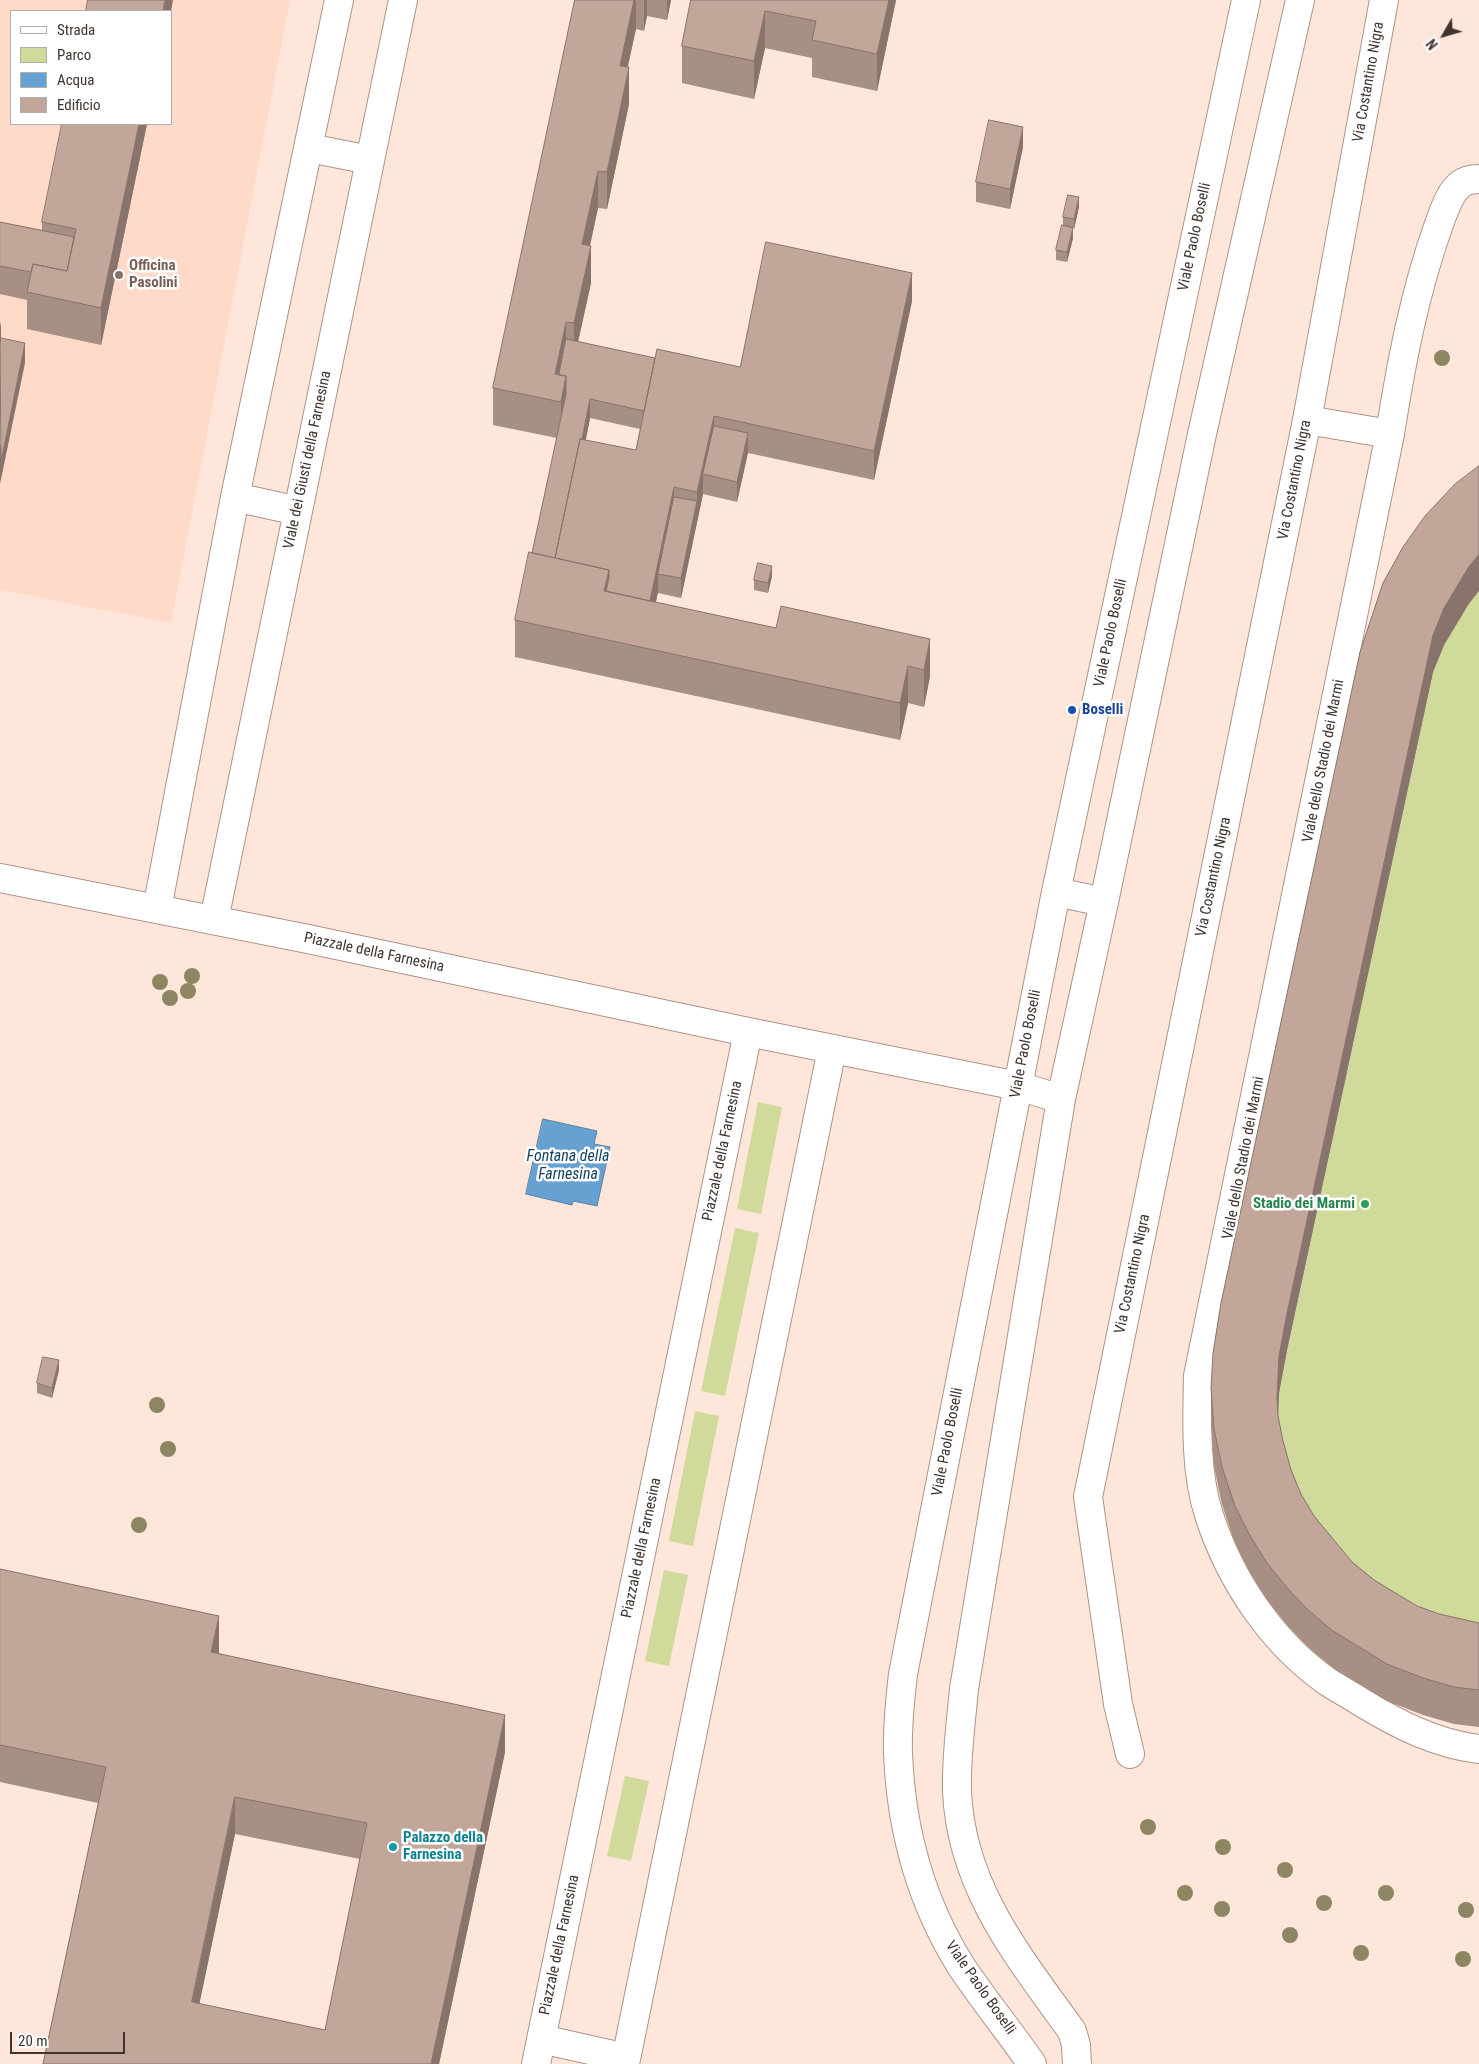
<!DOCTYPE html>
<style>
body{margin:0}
#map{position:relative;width:1479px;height:2064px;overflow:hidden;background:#fee6db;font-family:"Roboto Condensed",sans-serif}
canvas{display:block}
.legend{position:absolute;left:10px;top:10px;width:162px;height:115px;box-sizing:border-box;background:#fff;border:1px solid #b2aeab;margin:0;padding:6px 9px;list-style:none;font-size:15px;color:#3f342e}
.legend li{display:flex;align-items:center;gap:10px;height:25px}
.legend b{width:25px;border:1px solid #b2aeab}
.north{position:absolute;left:1419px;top:10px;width:50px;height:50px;-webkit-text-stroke:4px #fff;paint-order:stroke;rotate:232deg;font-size:14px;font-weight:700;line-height:20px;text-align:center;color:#3f342e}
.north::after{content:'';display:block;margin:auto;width:18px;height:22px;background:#3f342e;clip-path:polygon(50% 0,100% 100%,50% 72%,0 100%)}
.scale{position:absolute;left:10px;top:2032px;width:115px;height:22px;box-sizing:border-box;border:2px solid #3f342e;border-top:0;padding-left:6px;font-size:15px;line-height:18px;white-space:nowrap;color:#3f342e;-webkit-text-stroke:4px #fff;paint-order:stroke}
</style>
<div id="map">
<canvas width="1479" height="2064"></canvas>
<ul class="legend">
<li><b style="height:6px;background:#fff"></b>Strada</li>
<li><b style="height:14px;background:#d0da9a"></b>Parco</li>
<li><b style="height:14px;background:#66a1d2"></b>Acqua</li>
<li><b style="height:14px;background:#c2a69a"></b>Edificio</li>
</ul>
<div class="north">N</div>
<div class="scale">20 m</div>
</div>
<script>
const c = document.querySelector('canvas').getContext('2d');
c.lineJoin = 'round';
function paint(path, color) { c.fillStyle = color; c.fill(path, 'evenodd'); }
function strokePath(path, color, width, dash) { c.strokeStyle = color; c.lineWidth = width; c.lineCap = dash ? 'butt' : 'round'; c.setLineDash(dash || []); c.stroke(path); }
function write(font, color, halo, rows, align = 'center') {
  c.font = font + ' "Roboto Condensed",sans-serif'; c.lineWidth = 5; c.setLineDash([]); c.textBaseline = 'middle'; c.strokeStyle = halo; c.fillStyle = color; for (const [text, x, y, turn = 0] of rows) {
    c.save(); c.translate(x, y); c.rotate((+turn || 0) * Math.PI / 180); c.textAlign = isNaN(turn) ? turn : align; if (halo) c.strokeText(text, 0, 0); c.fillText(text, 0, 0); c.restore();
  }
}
paint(new Path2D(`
 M0,0H290L171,623L0,590ZM11,11H171V124H11Z`), '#ffdac9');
paint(new Path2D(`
 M1479,502V1727C1358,1710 1253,1625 1222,1504C1215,1478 1213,1452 1211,1425Z
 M758,1102L782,1107L761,1214L737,1209Z
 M735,1228L759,1233L725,1396L701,1391Z
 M695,1411L719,1416L693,1546L669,1541Z
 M664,1570L688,1575L669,1666L645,1661Z
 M625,1776L649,1781L631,1861L607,1856Z`), '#d0da9a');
const water = new Path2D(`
 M543,1119L597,1131L594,1144L610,1147L597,1206L573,1201L572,1205L526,1194Z`);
paint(water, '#66a1d2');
strokePath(water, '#5a80a1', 1);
const minor = new Path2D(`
 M309,148L370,160
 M1479,179C1473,179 1466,180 1461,184C1449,192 1443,214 1438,227C1414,295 1401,364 1390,434L1198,1376C1197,1422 1195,1472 1209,1515C1230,1580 1272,1643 1328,1682C1339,1689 1350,1695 1361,1702C1397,1724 1436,1744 1479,1749
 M1307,420L1390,434
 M235,497L298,511
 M0,878L308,939L748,1032L1018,1086L1061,1099
 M1056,892L1104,902
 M157,909L235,497L339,0
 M214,920L403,0
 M1130,1754L1118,1704L1088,1497L1307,420L1384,0
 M541,2039L626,2058
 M536,2064L748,1032
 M625,2064L832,1049
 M1032,2064C1009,2031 983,1999 961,1966C921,1902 901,1829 898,1753C897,1727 900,1700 903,1674L1056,892L1246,0
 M1077,2064L1076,2045L1072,2031C1018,1956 961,1887 957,1791C956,1757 961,1723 964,1689L1061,1099L1104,902L1202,434L1300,0`);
strokePath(minor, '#af9488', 30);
strokePath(minor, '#fff', 28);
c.fillStyle = '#8e8663';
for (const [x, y] of [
 [1442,358],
 [192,976],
 [160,982],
 [188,991],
 [170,998],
 [157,1405],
 [168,1449],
 [139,1525],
 [1148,1827],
 [1223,1847],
 [1285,1870],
 [1185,1893],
 [1386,1893],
 [1324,1903],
 [1222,1909],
 [1466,1910],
 [1290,1935],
 [1361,1953],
 [1463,1959]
]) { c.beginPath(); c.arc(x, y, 8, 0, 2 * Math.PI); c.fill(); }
paint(new Path2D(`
 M575,0H671L667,20L647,16L644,31L636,29L627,67L629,104L607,209L598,208L590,246L591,283L578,342L655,358L740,367L912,301L874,480L748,453L737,502L703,494L681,598L658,593V592L656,602L776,628L930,639V676L924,707L908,703L900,740L515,657V620L532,553L557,438L493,425V388ZM590,418L640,429L636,450L586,440Z
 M691,0H896L877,91L812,77V58L765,48L754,99L682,83V46Z
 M147,124L101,345L27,329V300L0,294V222L42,230V222Z
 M1023,147L1010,209L976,202V182Z
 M1079,207L1074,229L1073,228V238L1067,262L1056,260V250L1063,226V217Z
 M1479,466L1468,605L1444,645L1433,672L1287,1350L1279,1393L1278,1416L1283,1441L1291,1470L1301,1494L1314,1516L1352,1562L1374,1580L1417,1606L1439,1614L1479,1623V1727L1454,1724L1423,1715L1387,1701L1333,1668L1308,1647L1289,1627L1267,1600L1249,1571L1235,1543L1222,1504L1214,1466L1211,1425V1388Z
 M772,576L768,593L754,590V580Z
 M59,1370L52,1398L37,1393V1383Z
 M0,1569L219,1653L505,1752L439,2064H43L98,1803L0,1782ZM235,1834L360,1859L325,2030L199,2004Z`), '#a78f84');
paint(new Path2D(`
 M165,0H173L171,11H163Z
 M634,0H636V29L620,103V66Z
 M644,0H647V16L644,31Z
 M667,0H671L667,20Z
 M889,0H896L877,91V54Z
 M765,11V48L754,99V61Z
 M629,67V104L607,209V172Z
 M139,124H147L101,345V308Z
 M1023,127V147L1010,209V189Z
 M598,171V208L582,281V244Z
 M1079,197V207L1074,229V219Z
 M1073,228V238L1067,262V252Z
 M591,246V283L574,360V323Z
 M912,273V301L874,480V451Z
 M1,321V358L0,364V327Z
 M566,322V359L559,392L555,374Z
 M25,343V363L0,484V447Z
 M566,376V414L561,439V402Z
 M590,399V418L559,567L555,566Z
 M714,416V445L703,474V494L681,598V578L697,501V492Z
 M748,433V452L737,502V482Z
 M674,487V516L658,574V592L648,637V608Z
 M1479,554V591L1468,605L1444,645L1433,672L1287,1350L1279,1393L1277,1434V1397L1279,1356L1287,1313L1433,635L1444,608L1468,568Z
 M772,566V576L768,593V583Z
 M609,570V600L604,591Z
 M930,639V676L924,707V670Z
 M908,666V703L900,740V703Z
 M59,1360V1370L52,1398V1388Z
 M219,1616V1653L211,1652Z
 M505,1715V1752L439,2064H431Z
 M235,1797V1834L192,2039V2002Z`), '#88746c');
const building = new Path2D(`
 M88,0H165L163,11H86Z
 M575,0H634L620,66L629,67L607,172L598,171L582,244L591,246L574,323L566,322L555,374L566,376L561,402L493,388Z
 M691,0H889L877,54L812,40L816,21L765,11L754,61L682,46Z
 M989,120L1023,127L1010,189L976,182Z
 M62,124H139L101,308L27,292L33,264L67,271L76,229L42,222Z
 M1068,195L1079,197L1074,219L1063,217Z
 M0,222L74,237L67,271L33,264L31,272L0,266Z
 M1062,225L1073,228L1067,252L1056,250Z
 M766,242L912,273L874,451L714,416L697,492L674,487L650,601L606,591L609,578V570L555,558L580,439L636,450L657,349L740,367Z
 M1,338L25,343L1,462L0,345Z
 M566,339L655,358L644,411L590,399L582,439H580L555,558L532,553L566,394V376L559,375Z
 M714,426L748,433L737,482L703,474Z
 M1479,466V554L1468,568L1444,608L1433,635L1287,1313L1279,1356L1277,1397L1278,1416L1283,1441L1291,1470L1301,1494L1314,1516L1352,1562L1374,1580L1417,1606L1439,1614L1479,1623V1690L1454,1687L1423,1678L1387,1664L1333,1631L1308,1610L1289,1590L1267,1563L1249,1534L1235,1506L1222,1467L1214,1429L1211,1388L1213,1353L1221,1303L1360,652L1383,583L1403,547L1425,516L1455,484Z
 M674,497L697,501L681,578L658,574Z
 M529,552L609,570L604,591L776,628L781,606L930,639L924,670L908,666L900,703L515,620Z
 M758,563L772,566L768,583L754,580Z
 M43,1357L59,1360L52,1388L37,1383Z
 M0,1569L219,1616L211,1652L505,1715L431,2064H43L106,1767L0,1745ZM235,1797L367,1823L325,2030L192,2002Z`);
paint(building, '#c2a69a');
strokePath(building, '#88746c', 1);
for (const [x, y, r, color] of [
 [119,275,5,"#8d6e63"],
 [1072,710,5,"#1a4fb4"],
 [1365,1204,5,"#2e9e5b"],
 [393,1847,5,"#0f9aa8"]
]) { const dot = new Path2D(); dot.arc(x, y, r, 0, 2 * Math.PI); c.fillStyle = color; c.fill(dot); strokePath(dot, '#fff', 2); }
write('15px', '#3f342e', '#fff', [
 ["Via Costantino Nigra",1369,82,-80],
 ["Viale Paolo Boselli",1195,237,-78],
 ["Viale dei Giusti della Farnesina",308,460,-78],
 ["Via Costantino Nigra",1295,480,-79],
 ["Viale Paolo Boselli",1111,633,-78],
 ["Viale dello Stadio dei Marmi",1324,761,-79],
 ["Via Costantino Nigra",1214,877,-78],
 ["Piazzale della Farnesina",374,953,12],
 ["Viale Paolo Boselli",1026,1044,-79],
 ["Piazzale della Farnesina",723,1151,-78],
 ["Viale dello Stadio dei Marmi",1244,1158,-79],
 ["Via Costantino Nigra",1133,1274,-78],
 ["Viale Paolo Boselli",948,1442,-79],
 ["Piazzale della Farnesina",642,1548,-78],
 ["Piazzale della Farnesina",560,1945,-78],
 ["Viale Paolo Boselli",980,1988,55]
]);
write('bold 15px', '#785e54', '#fff', [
 ["Officina",129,266],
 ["Pasolini",129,283]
], 'left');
write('bold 15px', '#164399', '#fff', [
 ["Boselli",1082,710]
], 'left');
write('bold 15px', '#27864d', '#fff', [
 ["Stadio dei Marmi",1355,1204]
], 'right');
write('bold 15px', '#0d838f', '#fff', [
 ["Palazzo della",403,1838],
 ["Farnesina",403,1855]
], 'left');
write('italic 16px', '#154163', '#fff', [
 ["Fontana della",568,1157],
 ["Farnesina",568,1175]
]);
</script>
